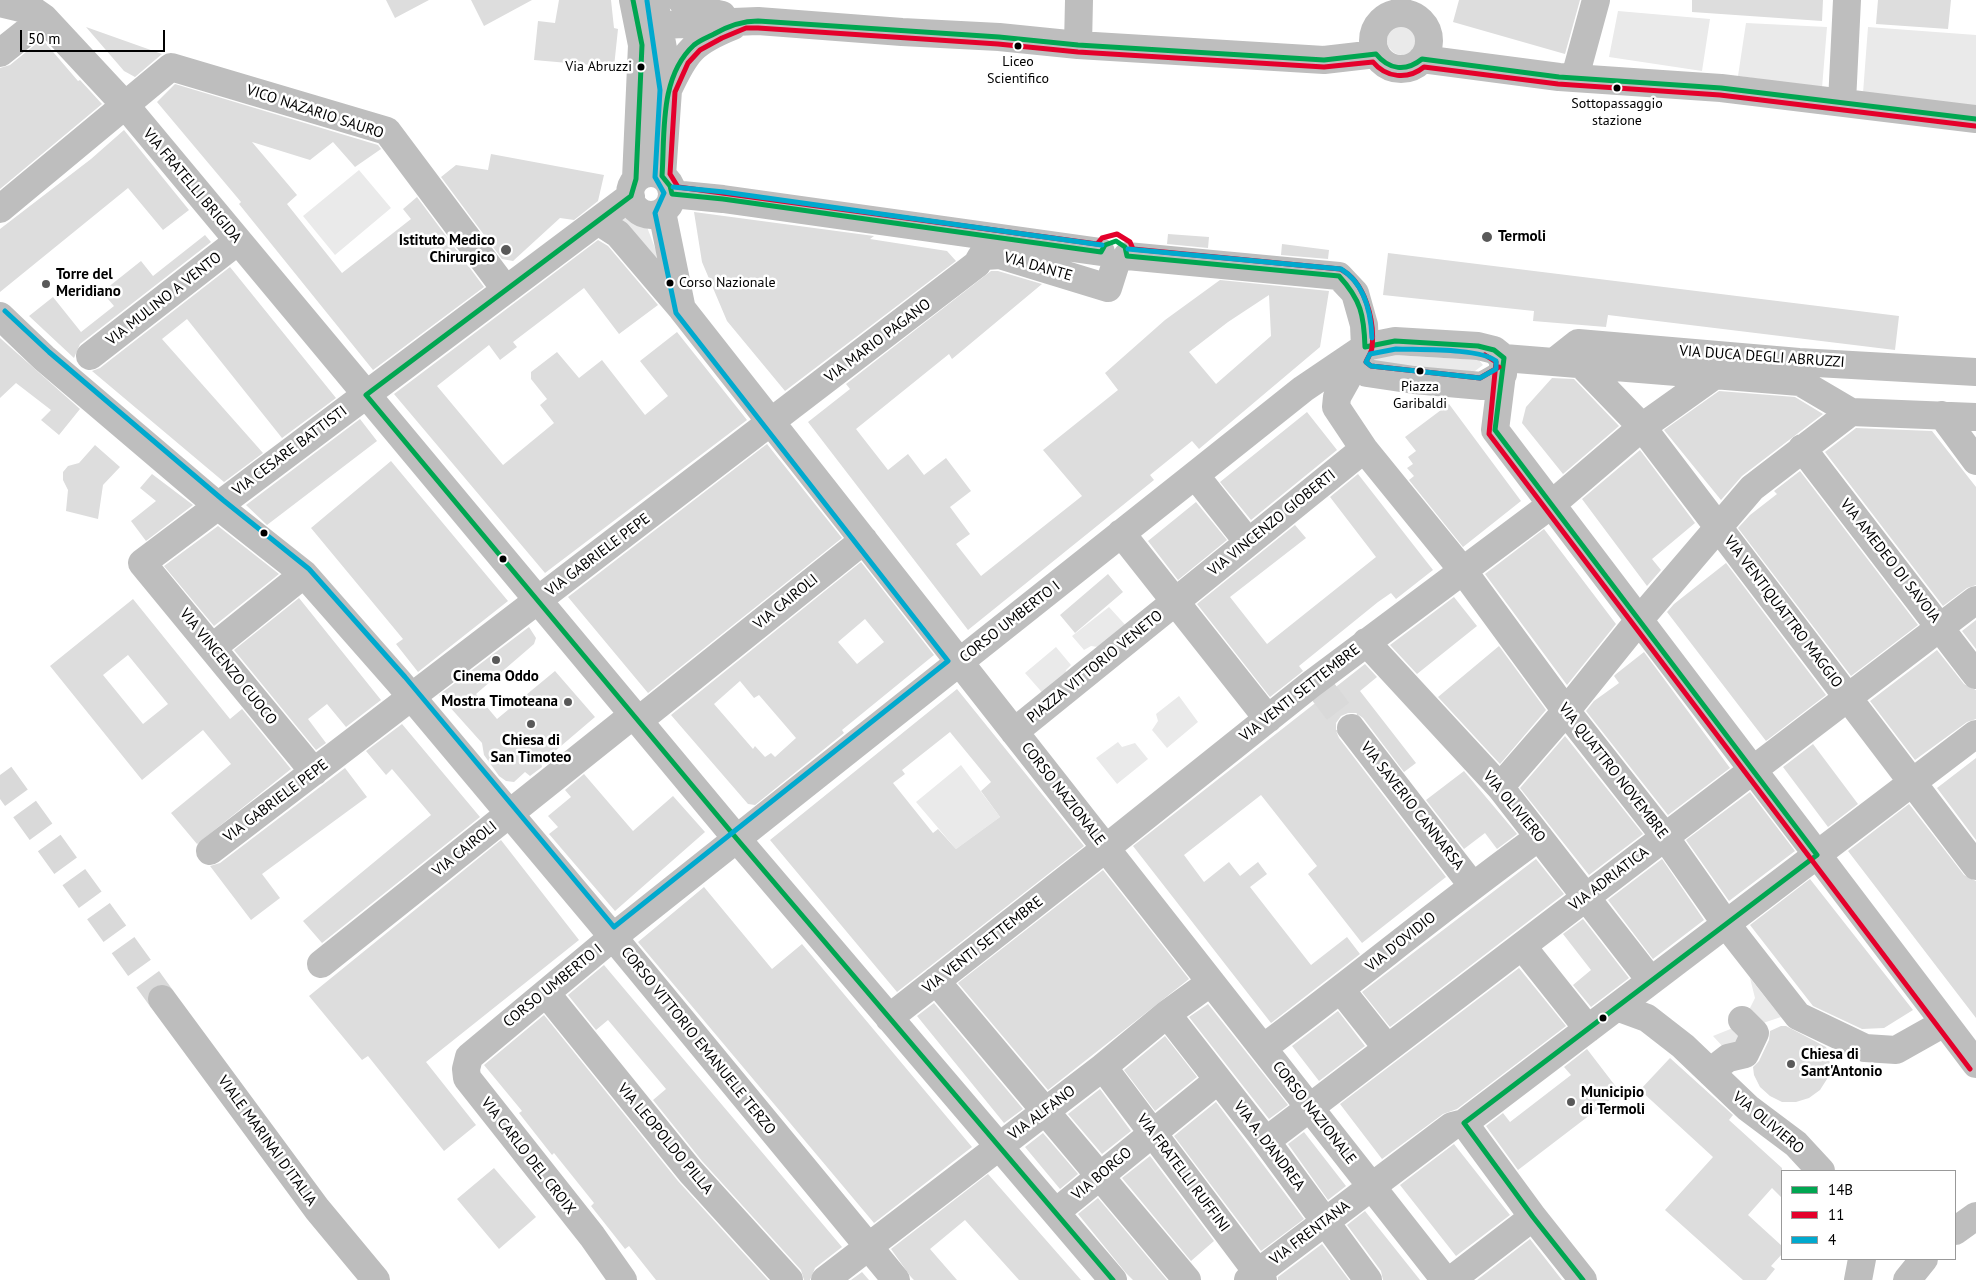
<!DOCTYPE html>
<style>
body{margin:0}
#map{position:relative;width:1976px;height:1280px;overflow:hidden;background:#fff;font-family:"PT Sans",sans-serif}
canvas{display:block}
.legend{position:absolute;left:1781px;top:1170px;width:175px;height:90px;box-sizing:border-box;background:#fff;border:1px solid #999;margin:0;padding:6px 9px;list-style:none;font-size:15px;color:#000}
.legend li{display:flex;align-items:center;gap:10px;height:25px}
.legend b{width:25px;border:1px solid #999}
.scale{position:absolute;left:20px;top:30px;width:145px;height:22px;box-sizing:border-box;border:2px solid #000;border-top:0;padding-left:6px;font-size:15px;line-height:18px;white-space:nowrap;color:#000;-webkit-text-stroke:4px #fff;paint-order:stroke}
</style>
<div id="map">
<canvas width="1976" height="1280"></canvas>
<ul class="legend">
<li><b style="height:6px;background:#00a651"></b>14B</li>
<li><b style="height:6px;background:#e4002b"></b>11</li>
<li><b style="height:6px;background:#00a9ce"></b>4</li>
</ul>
<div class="scale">50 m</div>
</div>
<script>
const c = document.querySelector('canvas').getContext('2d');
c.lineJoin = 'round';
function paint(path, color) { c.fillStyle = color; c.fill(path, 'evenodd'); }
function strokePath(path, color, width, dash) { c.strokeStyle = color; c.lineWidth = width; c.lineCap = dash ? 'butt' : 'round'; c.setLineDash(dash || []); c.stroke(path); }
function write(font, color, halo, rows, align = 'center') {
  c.font = font + ' "PT Sans",sans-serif'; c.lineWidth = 5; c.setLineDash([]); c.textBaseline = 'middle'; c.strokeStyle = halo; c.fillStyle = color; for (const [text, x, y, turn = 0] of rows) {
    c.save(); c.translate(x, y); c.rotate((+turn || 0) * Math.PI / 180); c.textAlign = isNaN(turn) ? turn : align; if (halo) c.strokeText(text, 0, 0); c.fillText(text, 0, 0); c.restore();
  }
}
paint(new Path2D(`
 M1618,11L1710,19L1702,71L1609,57Z
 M1746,23L1827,27L1822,88L1738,76Z
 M1387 40a15 15 0 1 1 30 0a15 15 0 1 1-30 0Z
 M1868,27L1976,35V108L1863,93Z
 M359,170L391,208L335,255L303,216Z
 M624,214L631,221L647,227L666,277L618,218Z
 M1376,354L1479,360L1483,365L1471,374L1371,366L1370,359Z
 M1109,607L1129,629L1098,647L1091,646L1084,650L1072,636Z
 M1056,647L1071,665L1066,670L1065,676L1047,698L1025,673Z
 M1179,696L1198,722L1167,748L1152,730L1158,721L1156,714Z
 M1118,742L1122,747L1135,743L1148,759L1117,784L1096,758Z
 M961,765L1000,817L956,849L916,802Z
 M1750,978L1781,1017L1754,1026L1746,1016L1755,998Z
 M1733,1028L1747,1034L1735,1051L1724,1048L1713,1036Z`), '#eaeaea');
paint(new Path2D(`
 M386,0H429L395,18Z
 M471,0H532L484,26Z
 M559,0H611L614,28L618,29L614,67L534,60L538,21L555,23Z
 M1459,0H1580L1565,54L1453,22Z
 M1692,0H1823L1822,21L1692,12Z
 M1878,0H1951L1948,29L1876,24Z
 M86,27L162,54L135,77L124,71Z
 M42,39L78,81L80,80L102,104L0,189V68L10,65Z
 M175,84L378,145L381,149L355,167L333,142L310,160L252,142L297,195L287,204L342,273L411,219L403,209L417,197L484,287L373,370L239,204L241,202L157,102Z
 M124,130L189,210L163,230L128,188L0,292V229L91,159Z
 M491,154L604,175L598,201L574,220L560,218L513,261L502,259L441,177L456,165L488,170Z
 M694,212L874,236L870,239L947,251L956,261L785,391L727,321L702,262Z
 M1168,234L1209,237L1208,248L1167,244Z
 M205,235L211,242L80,344L74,358L29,316L53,297L81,332L114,306L102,292L141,261L153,276Z
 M598,240L608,246L658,305L619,334L584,288L513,342L517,347L500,360L489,345L437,386L503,465L554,423L540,405L547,399L531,379V372L557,352L579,378L602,360L645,415L668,396L640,361L677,332L747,420L545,573L394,394Z
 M1282,244L1329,250L1328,259L1281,255Z
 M1388,253L1899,316L1895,350L1608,315L1606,327L1533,321L1534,311L1383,295Z
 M230,267L336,398L282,438L187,319L162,339L263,453L224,482L92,371L100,368Z
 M991,271H998L1042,284L952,359L949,354L856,429L888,470L908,454L924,475L946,458L971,491L950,507L970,534L956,544L981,576L1082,496L1043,450L1118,390L1105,373L1165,320L1220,280L1329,291L1320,347L1199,449L1192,441L1150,475L1154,480L968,630L808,422L850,389L846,384ZM1269,295L1271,336L1216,384L1189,352L1228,322Z
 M0,338L80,409L59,435L41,420L51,410L16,383L0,398Z
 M1552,378L1574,379L1619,426L1563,474L1522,423L1526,407Z
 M1719,391L1795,397L1823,414L1742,476L1721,500L1664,430Z
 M1449,404L1521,501L1463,547L1409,480L1414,476L1407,468L1413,464L1408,457L1416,451L1405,437Z
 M1307,412L1337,450L1251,520L1220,482Z
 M360,419L377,441L267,525L246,505Z
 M1856,428L1932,431L1976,487V585L1967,588L1943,606L1825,452Z
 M767,444L842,538L648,693L568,597Z
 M95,445L120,467L103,485L98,519L66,511L68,490L63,480V472L68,466L79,463Z
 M1640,450L1695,523L1652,559L1661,570L1647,586L1582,499Z
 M391,461L508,601L418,672L396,644L403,639L311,528Z
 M1800,471L1918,625L1851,676L1738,528L1750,515L1777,494L1774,491Z
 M152,474L193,505L146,541L131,521L156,501L140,488Z
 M1358,474L1433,570L1396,599L1391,593L1378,602L1299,666L1303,671L1270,697L1197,604L1295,525L1306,538L1230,597L1267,644L1376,557L1330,497Z
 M1196,502L1227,540L1178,580L1148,541Z
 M218,526L279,574L214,626L164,566Z
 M1544,529L1616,624L1567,685L1485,574Z
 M861,562L934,655L842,730L844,733L755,805L748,804L671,715ZM865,619L884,642L857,664L838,642ZM740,681L754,698L759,695L796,738L775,757L771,753L765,757L755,746L753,749L714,704Z
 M1726,563L1826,695L1766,741L1667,612L1674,604Z
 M1108,574L1123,592L1075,633L1060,615Z
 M1454,597L1477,626L1417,674L1390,645Z
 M299,598L381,700L346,727L327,704L308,719L326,743L316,750L234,650Z
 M133,599L230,719L242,709L291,769L197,844L171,813L231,764L203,730L142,780L50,666ZM128,655L168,704L143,724L103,675Z
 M1976,620V649L1962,631Z
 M529,627L536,638L534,644L476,694L497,719L555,671L595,717L541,763L542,767L530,776L525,772L514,782L506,781L499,776L484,755L482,743L439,695Z
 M1499,646L1546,710L1500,764L1438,697Z
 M1937,650L1964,684L1976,690V719L1967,722L1915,760L1870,701Z
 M1644,652L1730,768L1668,815L1586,711L1594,701L1619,683L1614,676L1616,674Z
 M1365,664L1377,677L1360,691L1416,763L1404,772L1363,718L1356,713H1348L1341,716L1336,723V731L1339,738L1446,877L1362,943L1308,874L1317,866L1261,795L1184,855L1204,882L1229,862L1240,876L1258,862L1267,874L1250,887L1311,965L1347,937L1360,954L1271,1023L1133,846Z
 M957,689L1084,846L897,992L770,840ZM950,732L991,782L981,791L1000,817L956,849L938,829L933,833L893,783L905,774L902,770Z
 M402,724L480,817L322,943L303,921L431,815L392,769L386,775L366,751Z
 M1565,736L1643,834L1589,875L1520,788Z
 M1813,744L1858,804L1828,827L1783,767Z
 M1976,758V840L1937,788Z
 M345,768L367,797L262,874L280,898L251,920L210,866L220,863Z
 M1464,771L1517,834L1497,849L1485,833L1464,849L1426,800Z
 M584,774L633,831L673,796L705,832L615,911L549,834L558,827L548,816L571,797L565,790Z
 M1750,792L1795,851L1729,901L1686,840Z
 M1909,804L1964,875L1976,881V1018L1848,851Z
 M501,840L579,940L426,1062L476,1125L444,1151L368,1056L362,1060L309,996Z
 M1536,859L1564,894L1390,1027L1362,992Z
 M1662,859L1704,920L1653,959L1608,900Z
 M1103,870L1189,979L1048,1090L958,983Z
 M1810,879L1913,1010L1884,1028L1862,1029L1813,1006L1750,925Z
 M704,887L772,969L802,944L972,1147L874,1223L638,942Z
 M1583,919L1629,978L1591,1007L1573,985L1591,970L1563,934Z
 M604,965L842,1247L815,1268L810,1280H804L801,1270L702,1161L653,1100L666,1089L608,1020L596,1030L568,995Z
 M1519,968L1566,1026L1457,1109L1443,1114L1382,1159L1340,1104Z
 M934,1003L1023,1109L1004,1123L917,1016Z
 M1208,1004L1288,1105L1269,1119L1189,1017Z
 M1338,1011L1365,1046L1319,1081L1292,1046Z
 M544,1015L678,1181L768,1280H656L629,1246L625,1249L591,1206L594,1203L554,1153L552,1155L519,1113L522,1111L484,1065Z
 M1781,1026H1786L1826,1047L1829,1054L1830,1066L1827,1079L1820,1090L1809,1098L1796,1102H1782L1770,1096L1760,1087L1754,1075L1753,1067L1759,1061L1769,1040L1770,1031Z
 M1165,1036L1197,1077L1155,1111L1124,1070Z
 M1587,1049L1620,1092L1518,1170L1486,1126L1503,1113L1510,1122L1571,1075L1564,1067Z
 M1670,1058L1733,1115L1729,1120L1782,1168V1198L1772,1188L1748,1215L1782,1246V1254L1771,1266L1775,1269L1766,1280H1743L1665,1210L1713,1157L1640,1090Z
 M1100,1089L1131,1131L1102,1154L1068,1114Z
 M1216,1102L1304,1219L1261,1251L1174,1136Z
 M1304,1132L1346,1186L1328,1200L1288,1144Z
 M1043,1133L1078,1174L1060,1189L1025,1147Z
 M1454,1144L1510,1215L1456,1256L1400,1185Z
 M1150,1156L1214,1241L1191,1261L1122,1178Z
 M494,1168L536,1217L499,1249L457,1199Z
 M988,1174L1081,1280H1019L965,1220L930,1249L957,1280H914L911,1277L891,1249Z
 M1098,1198L1167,1280H1133L1126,1273L1078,1214Z
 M1365,1211L1420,1280H1383L1381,1271L1347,1225Z
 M1530,1239L1562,1280H1477Z
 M1322,1244L1349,1280H1278V1277Z
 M862,1272L869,1280H851Z`), '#ddd');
strokePath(new Path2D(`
 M1321,689L1351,728`), '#d9d9d9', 28, [28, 14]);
strokePath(new Path2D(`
 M0,775L162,999`), '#d9d9d9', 28, [28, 14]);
strokePath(new Path2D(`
 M633,0L642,45L636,179
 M654,0L664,54L668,90L662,176
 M681,0L696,9L722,15
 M0,3L34,11L44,18L125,105L737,839L1113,1280
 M1373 41a28 28 0 1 1 56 0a28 28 0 1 1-56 0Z
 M642,45L650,33L660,25L758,21L902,32L999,37L1078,45L1324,60L1376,54
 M1078,45L1079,0
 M0,53L44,18
 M1422,59L1559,77L1721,88L1976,119
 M1575,77L1596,0
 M668,90C686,51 693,42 733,26
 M1842,102L1847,0
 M630 194a21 21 0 1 1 42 0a21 21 0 1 1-42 0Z
 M672,194L723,199L1101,252
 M0,209L171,67L387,131L506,290
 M662,212L681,305
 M598,221L618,234L682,309L1445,1280
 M985,256L1000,255L1108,288L1115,266
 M1127,256L1339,276L1355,293L1364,325L1365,347L1337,397L1336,407L1364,449L1464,572L1566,711L1665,837L1726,924L1798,1016L1865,1048L1896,1050L1944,1023
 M0,316L44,358L218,506L304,574L399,682L613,937L896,1280
 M90,356L238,241
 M1504,358L1495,430L1976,1064
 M1504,358L1800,382L1851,412L1976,417
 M1554,362L1578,343L1799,362L1976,372
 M1357,363L1367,373L1414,380L1482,386L1503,374
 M1582,365L1642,427L1976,866
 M1942,415L1976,461
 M1802,448L1976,675
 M1195,475L1248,542
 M1121,533L1268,719
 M1366,642L1500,787L1651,981
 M212,648L304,574
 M638,721L864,540
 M1351,728L1472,885
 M1014,732L1364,449
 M314,772L142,563L631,196
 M1500,787L1566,711L1640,619L1752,488L1851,412
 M210,851L977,264L981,257
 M1522,946L1588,1029
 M321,964L633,715
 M936,981L1187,1280
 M1341,990L1387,1048
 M546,993L690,1171L789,1280
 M1617,1007L1647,1018L1683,1046L1748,1108L1796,1144L1821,1171
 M1167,1014L1266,1141L1368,1280
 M889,1018L1106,848L1310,685L1552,504L1642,427L1715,375
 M1263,1048C1356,979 1445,905 1539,837
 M1103,1067L1263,1280
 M1710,1072L1728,1058L1745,1054L1755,1033L1742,1020
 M1464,1123L1533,1217L1583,1280
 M1266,1141L1976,600
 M1056,1212L1218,1080
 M1955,1231L1976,1216
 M623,1280L592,1236L467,1078L466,1069L469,1057L613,937L1195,475L1303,389L1365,347L1395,341L1478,346L1494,350L1504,358
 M825,1280L1103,1067L1167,1014L1211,982
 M1248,1280L1452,1126L1464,1123L1976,734
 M1451,1280L1533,1217
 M1858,1280L1862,1259
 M1907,1280L1924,1259`), '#bebebe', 28);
strokePath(new Path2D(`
 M162,999L317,1209L376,1280`), '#bdbdbd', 28);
strokePath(new Path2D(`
 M633,0L642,45L636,179L631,196L366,395L737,839L1113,1280
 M1583,1280L1533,1217L1464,1123L1817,855L1495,430L1504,358L1494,350L1478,346L1395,341L1365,347C1364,315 1361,300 1339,276L1127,256L1125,247L1116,241L1105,245L1101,252L723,199L672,194L670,186L662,176C665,133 659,77 694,45C700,40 708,37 714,34C728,26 742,21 758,21L999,37L1078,45L1324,60L1376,54C1389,70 1406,72 1422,59L1559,77L1721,88L1976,119`), '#00a651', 5);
strokePath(new Path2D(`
 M1485,355L1496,362L1489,434L1970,1069
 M1499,367L1480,378L1371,366L1366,362C1368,357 1372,352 1372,347C1375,321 1365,281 1340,269L1133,249L1130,242L1117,234L1102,238L1097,244L678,187L670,174L675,92L688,63L700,50L722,38L746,28H758L998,44L1078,52L1324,67L1373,62C1386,78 1408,80 1424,67L1558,84L1720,95L1975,126`), '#e4002b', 5);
strokePath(new Path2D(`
 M673,187L724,192L1102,245
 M1128,249L1341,269C1364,283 1371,312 1372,338
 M5,311L49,352L223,500L309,569L405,677L614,927L948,661L676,313L655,213L664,193L655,177L660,90L647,1
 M1396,349C1419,350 1480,348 1496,361V369L1480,378L1371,366L1366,362L1370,354Z`), '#00a9ce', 5);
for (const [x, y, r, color] of [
 [1018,46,4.5,"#000"],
 [641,67,4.5,"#000"],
 [1617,88,4.5,"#000"],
 [1487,237,6,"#595959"],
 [506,250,6,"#595959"],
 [670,283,4.5,"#000"],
 [46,284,5,"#595959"],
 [1420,371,4.5,"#000"],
 [264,533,4.5,"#000"],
 [503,559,4.5,"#000"],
 [496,660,5,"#595959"],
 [568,702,5,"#595959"],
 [531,724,5,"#595959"],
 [1603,1018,4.5,"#000"],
 [1791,1064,5,"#595959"],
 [1571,1102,5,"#595959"]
]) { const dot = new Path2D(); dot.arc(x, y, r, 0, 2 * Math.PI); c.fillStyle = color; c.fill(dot); strokePath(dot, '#fff', 2); }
write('14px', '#000', '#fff', [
 ["Liceo",1018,62],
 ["Scientifico",1018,79],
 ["Via Abruzzi",632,67,"right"],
 ["Sottopassaggio",1617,104],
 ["stazione",1617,121],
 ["Corso Nazionale",679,283,"left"],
 ["Piazza",1420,387],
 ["Garibaldi",1420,404]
]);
write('15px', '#000', '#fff', [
 ["VICO NAZARIO SAURO",315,112,18],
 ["VIA FRATELLI BRIGIDA",192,186,50],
 ["VIA DANTE",1038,267,16],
 ["VIA MULINO A VENTO",164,299,-38],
 ["VIA MARIO PAGANO",878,341,-37],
 ["VIA DUCA DEGLI ABRUZZI",1762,357,4],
 ["VIA CESARE BATTISTI",290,451,-37],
 ["VIA VINCENZO GIOBERTI",1272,523,-39],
 ["VIA GABRIELE PEPE",598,555,-37],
 ["VIA AMEDEO DI SAVOIA",1890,561,52],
 ["VIA CAIROLI",786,602,-39],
 ["VIA VENTIQUATTRO MAGGIO",1783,612,53],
 ["CORSO UMBERTO I",1010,622,-38],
 ["VIA VINCENZO CUOCO",228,667,51],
 ["PIAZZA VITTORIO VENETO",1095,667,-39],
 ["VIA VENTI SETTEMBRE",1300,693,-38],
 ["VIA QUATTRO NOVEMBRE",1613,771,52],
 ["CORSO NAZIONALE",1063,794,52],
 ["VIA GABRIELE PEPE",276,801,-37],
 ["VIA SAVERIO CANNARSA",1412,806,52],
 ["VIA OLIVIERO",1514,807,50],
 ["VIA CAIROLI",465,849,-39],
 ["VIA ADRIATICA",1609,879,-37],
 ["VIA D'OVIDIO",1401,942,-39],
 ["VIA VENTI SETTEMBRE",983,945,-38],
 ["CORSO UMBERTO I",553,986,-39],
 ["CORSO VITTORIO EMANUELE TERZO",698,1041,51],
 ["VIA ALFANO",1042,1113,-37],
 ["CORSO NAZIONALE",1314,1113,52],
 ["VIA OLIVIERO",1768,1123,40],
 ["VIA LEOPOLDO PILLA",665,1139,50],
 ["VIALE MARINAI D'ITALIA",267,1141,54],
 ["VIA A. D'ANDREA",1269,1146,53],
 ["VIA CARLO DEL CROIX",528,1156,52],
 ["VIA FRATELLI RUFFINI",1183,1173,53],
 ["VIA BORGO",1102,1174,-40],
 ["VIA FRENTANA",1310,1233,-37]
]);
write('bold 15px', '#000', '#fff', [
 ["Termoli",1498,237],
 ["Istituto Medico",495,241,"right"],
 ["Chirurgico",495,258,"right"],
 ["Torre del",56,275],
 ["Meridiano",56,292],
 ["Cinema Oddo",496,677,"center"],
 ["Mostra Timoteana",558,702,"right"],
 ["Chiesa di",531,741,"center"],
 ["San Timoteo",531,758,"center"],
 ["Chiesa di",1801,1055],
 ["Sant'Antonio",1801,1072],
 ["Municipio",1581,1093],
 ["di Termoli",1581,1110]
], 'left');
</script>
